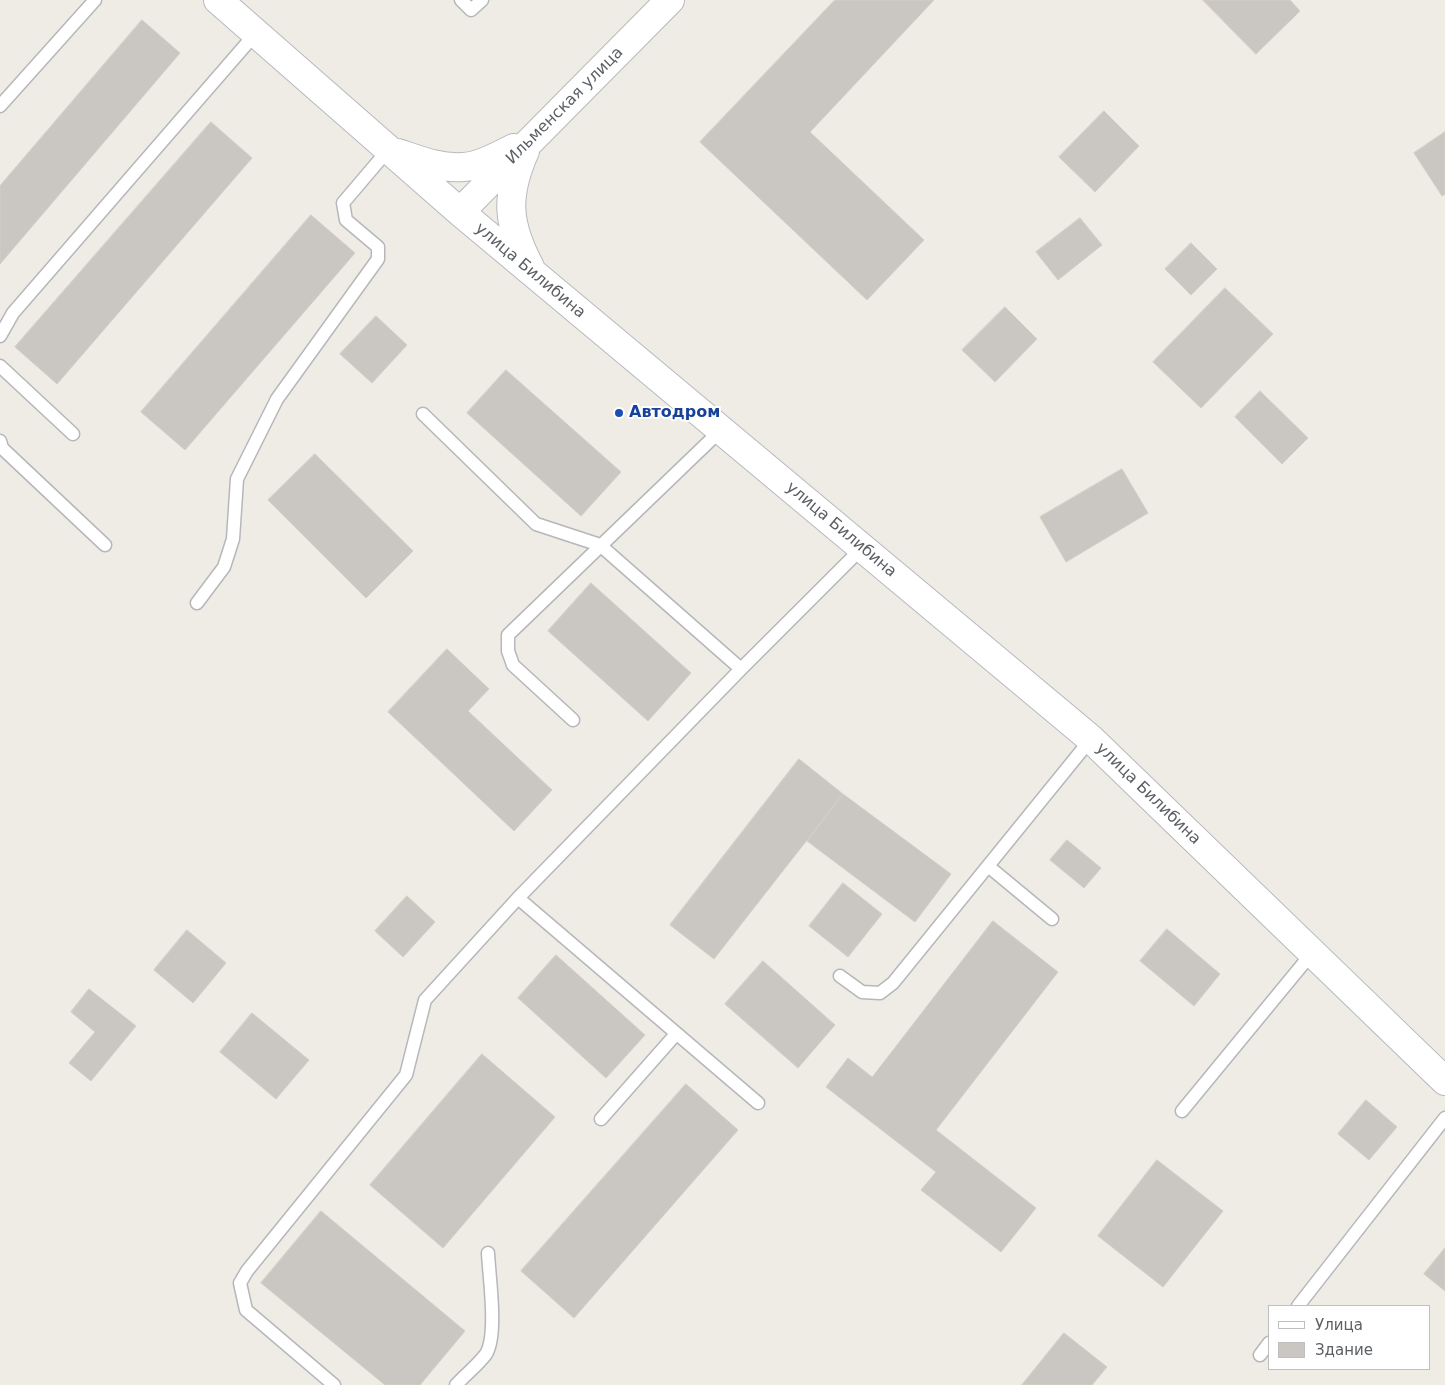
<!DOCTYPE html>
<meta charset="utf-8">
<style>
body{margin:0}
#map{position:relative;width:1445px;height:1385px;overflow:hidden;background:#eeece4;font-family:"DejaVu Sans",sans-serif}
canvas{display:block}
.legend{position:absolute;left:1268px;top:1305px;width:162px;height:65px;box-sizing:border-box;background:#fff;border:1px solid #bebfc1;margin:0;padding:6px 9px;list-style:none;font-size:15px;color:#5c6065}
.legend li{display:flex;align-items:center;gap:10px;height:25px}
.legend b{width:25px;border:1px solid #bebfc1}
</style>
<div id="map">
<canvas width="1445" height="1385"></canvas>
<ul class="legend">
<li><b style="height:6px;background:#fff"></b>Улица</li>
<li><b style="height:14px;background:#cac7c2"></b>Здание</li>
</ul>
</div>
<script>
const c = document.querySelector('canvas').getContext('2d');
c.lineJoin = 'round';
function paint(path, color) { c.fillStyle = color; c.fill(path, 'evenodd'); }
function strokePath(path, color, width, dash) { c.strokeStyle = color; c.lineWidth = width; c.lineCap = dash ? 'butt' : 'round'; c.setLineDash(dash || []); c.stroke(path); }
function write(font, color, halo, rows, align = 'center') {
  c.font = font + ' "DejaVu Sans",sans-serif'; c.lineWidth = 4; c.setLineDash([]); c.textBaseline = 'middle'; c.strokeStyle = halo; c.fillStyle = color; for (const [text, x, y, turn = 0] of rows) {
    c.save(); c.translate(x, y); c.rotate((+turn || 0) * Math.PI / 180); c.textAlign = isNaN(turn) ? turn : align; if (halo) c.strokeText(text, 0, 0); c.fillText(text, 0, 0); c.restore();
  }
}
const building = new Path2D(`
 M835,0H934L810,132L924,240L867,300L700,142Z
 M1203,0H1290L1300,11L1256,54Z
 M142,20L180,53L0,264V186Z
 M1104,111L1139,146L1095,192L1059,157Z
 M211,122L252,158L57,384L15,347Z
 M1445,132V194L1442,196L1414,153Z
 M311,215L355,253L185,450L141,412Z
 M1080,218L1102,245L1058,280L1036,252Z
 M1191,243L1217,269L1191,295L1165,269Z
 M1225,288L1273,334L1201,408L1153,362Z
 M1005,307L1037,339L995,382L962,350Z
 M376,316L407,345L372,383L340,354Z
 M506,370L621,472L581,516L467,413Z
 M1260,391L1308,438L1282,464L1235,417Z
 M315,454L413,551L366,598L268,500Z
 M1122,469L1148,513L1066,562L1040,517Z
 M591,583L691,673L648,721L548,631Z
 M447,649L489,689L468,711L552,790L514,831L388,712Z
 M799,759L843,794L714,959L670,925Z
 M843,794L951,874L915,922L807,841Z
 M1067,840L1101,868L1084,888L1050,860Z
 M843,883L882,914L848,957L809,926Z
 M407,896L435,922L403,957L375,931Z
 M993,921L1058,972L936,1130L1036,1208L1001,1252L921,1190L936,1172L826,1087L848,1058L872,1077Z
 M1167,929L1220,974L1194,1006L1140,961Z
 M187,930L226,963L193,1003L154,970Z
 M556,955L645,1035L606,1078L518,998Z
 M763,961L835,1025L798,1068L725,1004Z
 M89,989L136,1026L91,1081L69,1063L95,1032L71,1012Z
 M252,1013L309,1060L276,1099L220,1052Z
 M482,1054L555,1117L443,1248L370,1185Z
 M686,1084L738,1130L574,1318L521,1271Z
 M1366,1100L1397,1127L1369,1160L1338,1134Z
 M1157,1160L1223,1211L1163,1287L1098,1236Z
 M321,1211L465,1331L420,1385H385L261,1283Z
 M1445,1248V1291L1424,1274Z
 M1064,1333L1107,1367L1092,1385H1022Z`);
paint(building, '#cac7c2');
strokePath(building, '#d3cec3', 1);
const service = new Path2D(`
 M461,0L471,10L482,0
 M0,106L95,0
 M0,336L13,313L256,33
 M0,366L73,434
 M423,414L536,524L600,545L741,669
 M0,441L2,448L105,545
 M197,603L224,567L233,539L237,479L277,399L378,259V247L346,220L343,203L388,150
 M573,720L513,665L508,651V635L721,430
 M988,866L1052,919
 M518,898L758,1103
 M840,976L862,992L880,993L893,983L1091,739
 M1182,1111L1312,953
 M601,1119L676,1034
 M1298,1306L1445,1118
 M1260,1355L1269,1343
 M334,1385L246,1310L240,1283L247,1271L406,1075L425,1000L518,898L741,669L862,548
 M456,1385C465,1375 478,1365 486,1354C498,1335 489,1276 488,1253`);
const secondary = new Path2D(`
 M218,0L460,212L1091,739L1445,1081
 M525,151C505,196 507,224 530,267
 M398,153C419,160 441,169 463,167C481,166 499,155 514,148
 M460,212L670,0`);
strokePath(service, '#b5b7bb', 15);
strokePath(secondary, '#b6b9be', 30);
strokePath(service, '#fff', 12);
strokePath(secondary, '#fff', 28);
for (const [x, y, r, color] of [
 [619,413,5,"#1a4fb4"]
]) { const dot = new Path2D(); dot.arc(x, y, r, 0, 2 * Math.PI); c.fillStyle = color; c.fill(dot); strokePath(dot, '#fff', 2); }
write('16px', '#5c6065', '#fff', [
 ["Ильменская улица",565,106,-45],
 ["улица Билибина",530,271,40],
 ["улица Билибина",841,530,40],
 ["улица Билибина",1148,794,44]
]);
write('bold 16px', '#164399', '#fff', [
 ["Автодром",629,413]
], 'left');
</script>
